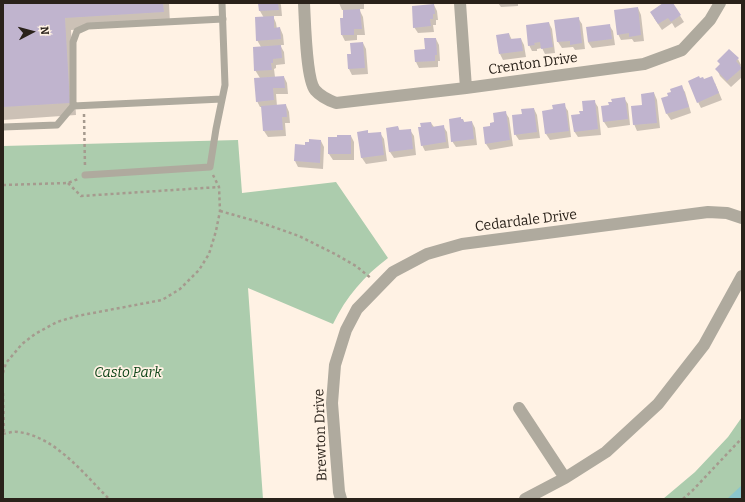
<!DOCTYPE html>
<style>
body{margin:0}
#map{position:relative;width:745px;height:502px;overflow:hidden;background:#fff2e4;font-family:Bitter,serif}
canvas{display:block}
.frame{position:absolute;inset:0;border:4px solid #2a221a;pointer-events:none}
.north{position:absolute;left:12px;top:12px;width:40px;height:40px;-webkit-text-stroke:3px #fff2e4;paint-order:stroke;rotate:84deg;font-size:11px;font-weight:700;line-height:16px;text-align:center;color:#2a221a}
.north::after{content:'';display:block;margin:auto;width:14px;height:18px;background:#2a221a;clip-path:polygon(50% 0,100% 100%,50% 72%,0 100%)}
</style>
<div id="map">
<canvas width="745" height="502"></canvas>
<div class="frame"></div>
<div class="north">N</div>
</div>
<script>
const c = document.querySelector('canvas').getContext('2d');
c.lineJoin = 'round';
function paint(path, color) { c.fillStyle = color; c.fill(path, 'evenodd'); }
function strokePath(path, color, width, dash) { c.strokeStyle = color; c.lineWidth = width; c.lineCap = dash ? 'butt' : 'round'; c.setLineDash(dash || []); c.stroke(path); }
function write(font, color, halo, rows, align = 'center') {
  c.font = font + ' Bitter,serif'; c.lineWidth = 3.5; c.setLineDash([]); c.textBaseline = 'middle'; c.strokeStyle = halo; c.fillStyle = color; for (const [text, x, y, turn = 0] of rows) {
    c.save(); c.translate(x, y); c.rotate((+turn || 0) * Math.PI / 180); c.textAlign = isNaN(turn) ? turn : align; if (halo) c.strokeText(text, 0, 0); c.fillText(text, 0, 0); c.restore();
  }
}
paint(new Path2D(`
 M238,140L242,193L336,182L388,258C364,276 346,297 333,324L248,288L263,499H3V146Z
 M742,417V499H663L695,472L728,437Z`), '#acccad');
paint(new Path2D(`
 M742,485V499H727Z`), '#8bc6cc');
paint(new Path2D(`
 M3,3H169L170,24L71,30L76,115L3,120Z
 M259,3H280L281,5L282,16H273L276,23L277,29L280,28L283,35L284,45H280L284,52L285,64L276,65V68L274,69L275,77H284L287,83L288,94H276L277,106L286,105L289,112L290,123H285L286,136L268,137L264,131L262,107H260L257,101L260,78L255,70L261,47L257,40L264,18L260,11Z
 M339,3H364V9H359L363,17L365,35H357V40L345,41L342,35L341,19H344V10H342Z
 M417,3H433L417,4Z
 M498,3H518V6L501,7Z
 M665,3H672L684,22L675,28L672,23L662,30L654,18Z
 M434,5L437,11L438,20H436V25H433L434,32L418,33L414,27Z
 M638,8L641,15L644,41L634,42L632,39L621,40L618,34Z
 M578,18L582,24L585,49L575,50L573,47L562,48L558,42L555,21Z
 M549,23L552,29L555,53L545,54L542,48L537,49V51H532L529,45Z
 M609,25L613,31L615,45L592,48L588,42Z
 M509,34L512,40L521,39L524,45L526,57L503,60L500,54Z
 M436,39L439,45L440,61H438V67L419,68L416,62L415,51L426,50Z
 M363,43L366,49L368,74L352,75L349,69L352,55Z
 M738,59L741,65L740,67L742,69V77L731,87L720,76L717,69Z
 M700,79L715,83L722,100L701,108L698,102Z
 M681,86L685,92L691,113L671,120L667,114L669,96Z
 M654,93L657,100L660,128L637,131L634,124L644,106Z
 M624,98L628,104L630,125L608,128L604,122L602,107L610,106Z
 M594,101L598,107L601,135L578,137L574,131L581,115Z
 M564,105L568,111L571,137L550,140L546,134L554,110Z
 M534,109L537,115L540,138L519,140L515,134Z
 M505,112L509,118L513,146L490,150L486,144L492,127Z
 M461,120H463L465,123L472,122L475,128L477,145L456,147L452,141Z
 M431,123L434,127L443,126L447,132L449,148L425,151L422,145Z
 M398,127L400,131L410,130L414,136L416,155L394,158L390,152Z
 M367,131L369,134L380,133L384,139L387,161L366,164L362,158Z
 M351,136L354,142V160H333L329,154V138Z
 M321,141L324,147L323,169L298,167L295,161L296,145L306,146Z`), '#0003');
paint(new Path2D(`
 M3,3H163L164,12L65,18L70,103L3,107Z
 M258,3H278L279,10L259,11Z
 M663,3H673L681,15L671,22L668,18L658,24L650,12Z
 M434,4L435,14H433V19H430L431,26L413,28L412,6Z
 M638,7L641,35L629,37V33L617,35L614,10Z
 M360,9L362,29H354V35H341L340,18H343V10Z
 M274,16V28L280,27L281,39L256,41L255,17Z
 M579,17L582,43L570,45V41L557,42L554,20Z
 M549,22L553,47L541,49L540,42L534,43L535,45L528,46L526,25Z
 M610,24L612,39L588,42L586,27Z
 M509,33L510,39L521,38L523,51L499,54L496,35Z
 M424,38H436L437,55H435V61L415,62L414,50L425,49Z
 M363,42L365,68L348,69L347,54H351L350,43Z
 M281,45L282,58L273,59V63H271L272,70L254,71L253,47Z
 M729,49L739,58L736,61L742,68L727,81L715,69L720,64L717,61Z
 M284,76L285,88H273L274,100L256,102L254,78Z
 M699,76L700,78L703,77L704,79L712,76L719,93L697,103L688,81Z
 M682,85L689,107L666,114L661,98L668,96L667,93L671,92L670,89Z
 M654,92L657,123L633,125L631,106L642,105L641,94Z
 M625,97L628,119L603,122L601,106L609,105L608,102H612L611,99Z
 M595,100L598,129L574,132L571,115L580,114L579,111H583L582,101Z
 M565,103L569,131L545,134L542,111L553,109L552,105Z
 M286,104L287,117H282L283,130L263,131L261,106Z
 M534,108L537,132L514,135L512,115L522,114L521,109Z
 M506,111L510,140L485,144L483,127L490,126V123L494,122L493,113Z
 M461,117V119H463L464,122L472,121L474,139L451,142L449,119Z
 M431,122L432,127L444,125L446,142L421,146L418,127H421L420,123Z
 M398,126L399,130L411,129L413,149L389,152L386,128Z
 M368,130V133L381,132L384,155L361,158L357,132Z
 M337,135H351V154H328V137H337Z
 M309,139L321,140L320,163L294,161L295,144L305,145V142H309Z`), '#c0b4ce');
strokePath(new Path2D(`
 M84,114L85,167
 M68,183L81,196L219,187
 M3,185L68,183L78,179
 M220,211L259,222L299,236L335,254L356,266L372,279
 M3,373L6,363L22,344L35,334L57,322L77,316L162,300L180,289L199,270L209,254L216,231L220,211L219,187L213,175
 M3,393L4,433
 M3,434C8,433 14,431 18,432C55,436 85,475 109,499
 M683,499L693,490L742,438`), '#a59a8e', 2.5, [3, 3]);
strokePath(new Path2D(`
 M222,99L73,106V42L77,31L88,26L223,19
 M3,127L57,125L73,106
 M85,175L210,167L216,129L225,85L222,3`), '#afaa9e', 7);
strokePath(new Path2D(`
 M304,3C305,20 306,79 315,90C321,97 328,100 336,103L466,88L644,64L682,50L710,20L720,3
 M460,3L466,88
 M519,408L565,478
 M341,499L339,492L332,403L335,365L346,330L357,309L393,272L427,254L462,244L708,212L727,213L742,218
 M525,499L565,478L606,452L658,404L704,345L742,276`), '#afaa9e', 12);
write('14px', '#2a221a', '#fff2e4', [
 ["Crenton Drive",533,64,-8],
 ["Cedardale Drive",526,221,-7],
 ["Brewton Drive",321,435,-92]
]);
write('italic 14px', '#11461a', '#fff2e4', [
 ["Casto Park",128,373]
]);
</script>
